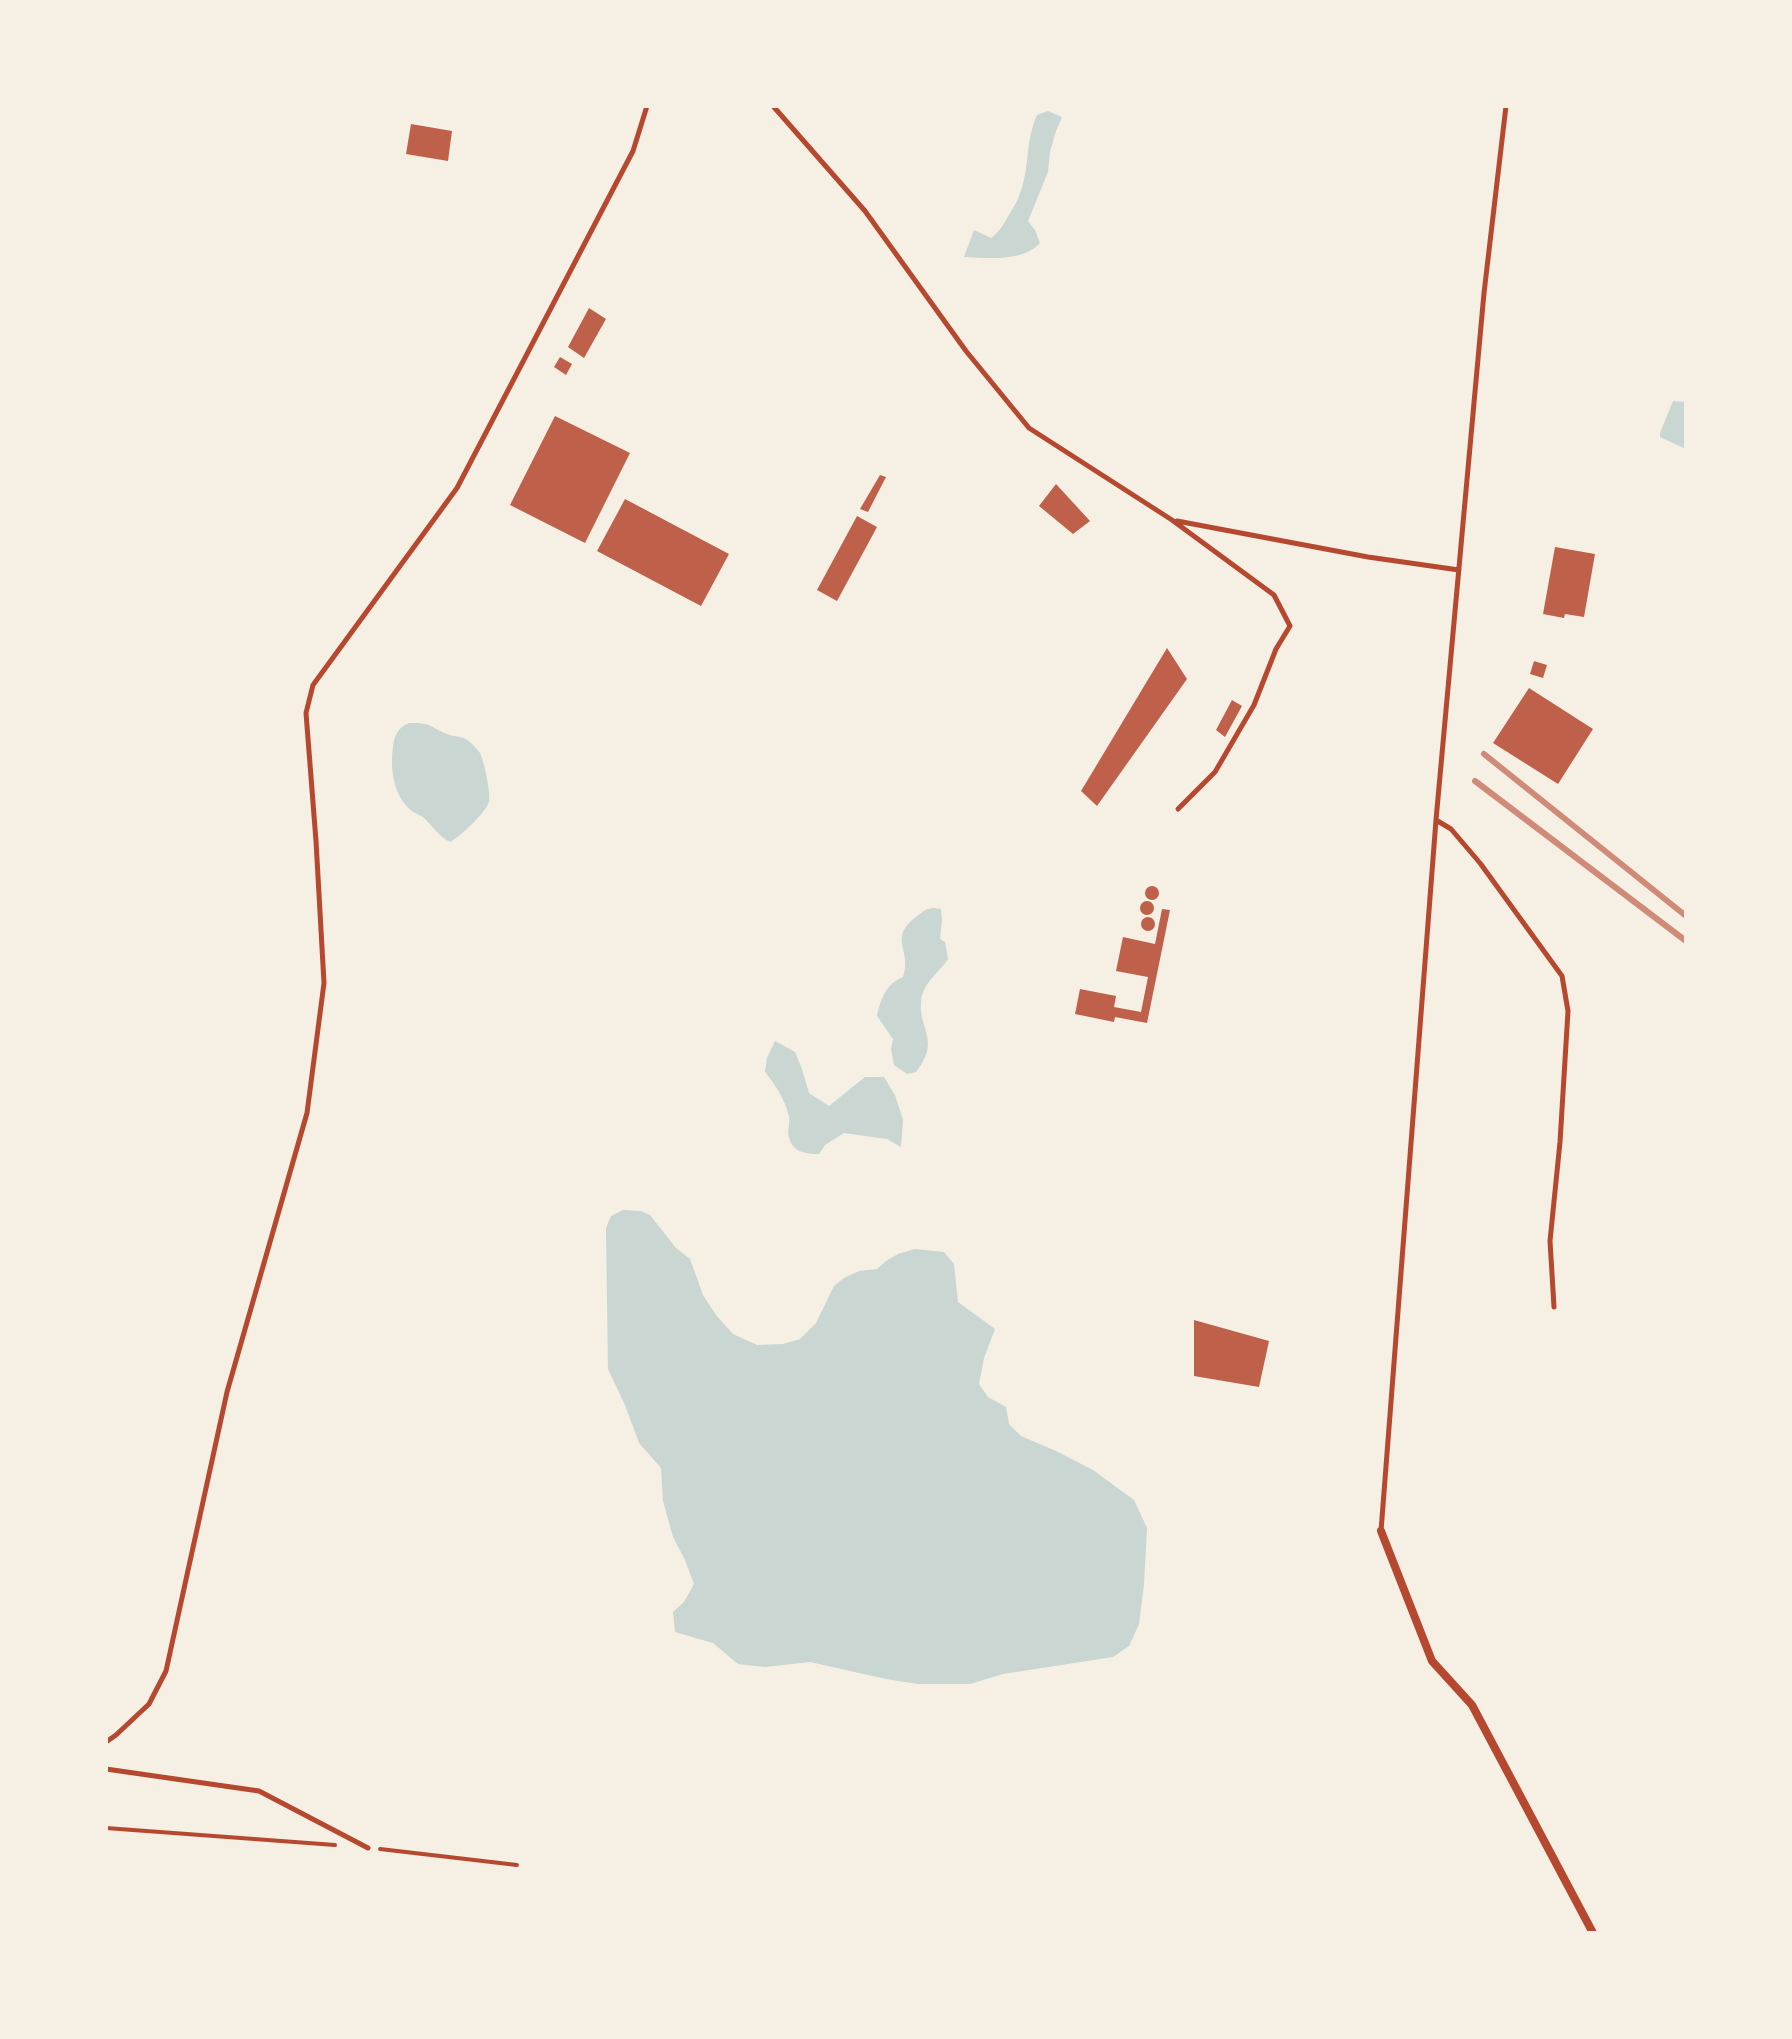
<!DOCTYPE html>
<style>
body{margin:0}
#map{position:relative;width:1792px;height:2039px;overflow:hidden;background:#f6efe4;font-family:Jost,sans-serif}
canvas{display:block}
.frame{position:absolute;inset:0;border:108px solid #f6efe4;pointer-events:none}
</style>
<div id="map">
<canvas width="1792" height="2039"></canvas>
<div class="frame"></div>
</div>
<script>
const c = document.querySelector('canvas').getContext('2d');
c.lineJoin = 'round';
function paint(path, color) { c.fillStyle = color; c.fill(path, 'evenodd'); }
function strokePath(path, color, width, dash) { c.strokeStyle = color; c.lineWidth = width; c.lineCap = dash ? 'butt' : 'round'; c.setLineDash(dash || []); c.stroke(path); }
paint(new Path2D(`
 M1048,111L1062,117L1056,131L1050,152L1048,172L1028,221L1035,230L1040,243C1023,262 988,258 964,257L974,230L991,238C1000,232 1005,222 1010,213C1013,208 1017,202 1019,196C1030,170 1025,141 1037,115Z
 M1673,401L1686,402V449L1660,437V433Z
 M409,723C433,722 430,728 450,735C456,737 462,736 467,740C472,743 477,749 480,753C484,761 491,793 489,802C485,813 461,836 450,842C438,836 433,826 423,817C419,815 415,813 412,811C393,796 390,769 393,747C394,736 398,727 409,723Z
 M933,908L941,909L942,920L940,939L945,942L948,959C940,971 926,981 922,995C915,1028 943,1038 916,1072L907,1074L894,1065L891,1049L893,1039L877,1016C881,998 886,984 903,977C913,950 887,939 916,917C923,912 924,909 933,908Z
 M775,1041L795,1052L802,1069L809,1093L829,1106L865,1077H884L895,1095L903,1120L901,1147L887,1139L844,1133L825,1145L819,1154C806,1154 792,1152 789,1137C787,1131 790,1124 789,1117C786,1101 775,1084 765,1072L767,1058Z
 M623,1210L641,1211L650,1215L676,1248L690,1259L703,1295L716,1315L733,1334L757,1345L783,1344L800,1339L816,1323L834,1286L844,1278L859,1271L877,1269L886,1261L898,1254L915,1249L944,1252L954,1264L958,1302L995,1329L984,1358L979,1384L988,1397L1006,1407L1009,1424L1021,1436L1056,1451L1093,1470L1134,1500L1147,1528L1144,1584L1139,1624L1129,1646L1113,1657L1003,1674L970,1684H918L886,1679L810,1662L765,1667L738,1664L713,1643L675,1632L673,1612L684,1602L694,1584L685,1560L673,1537L663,1501L661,1468L639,1443L625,1405L608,1369L606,1228L611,1216Z`), '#c9d6d2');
paint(new Path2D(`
 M411,124L452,131L448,161L406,154Z
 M589,308L606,319L584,358L568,347Z
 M560,357L572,364L566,375L554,367Z
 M555,416L630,453L585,543L510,505Z
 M880,475L886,477L868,512L860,509Z
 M1056,484L1090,521L1073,534L1039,506Z
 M625,499L729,554L701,606L597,551Z
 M857,516L877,527L837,601L817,590Z
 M1555,547L1595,554L1584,617L1565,614L1564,618L1543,614Z
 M1167,648L1187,679L1097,806L1081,791Z
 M1534,661L1547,665L1543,678L1530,674Z
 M1529,688L1593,729L1558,784L1493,743Z
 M1232,700L1242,706L1225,737L1216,730Z
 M1145 893a7 7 0 1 1 14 0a7 7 0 1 1-14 0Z
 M1140 908a7 7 0 1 1 14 0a7 7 0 1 1-14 0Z
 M1162,909L1170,910L1147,1023L1115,1017L1114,1022L1075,1014L1080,989L1116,996L1114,1007L1141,1012L1148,977L1116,971L1123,937L1155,944Z
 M1141 924a7 7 0 1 1 14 0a7 7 0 1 1-14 0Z
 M1194,1320L1269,1341L1259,1387L1194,1376Z`), '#bf614a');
strokePath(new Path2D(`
 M106,1828L335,1845
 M380,1849L517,1865`), '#b5482f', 4);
strokePath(new Path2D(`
 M773,106L865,211L966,351L1029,428L1172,520L1274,595L1290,626L1276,649L1254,705L1215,772L1178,809
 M1177,521L1368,557L1459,570
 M1436,820L1451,829L1480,863L1562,976L1568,1011L1560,1142L1550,1241L1554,1307
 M1381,1531L1436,820L1484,293L1506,106
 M106,1742L116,1735L149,1704L166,1671L227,1392L307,1113L324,983L316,841L306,713L313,685L457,488L633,151L647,106
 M106,1769L259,1791L368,1848`), '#b5482f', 5);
strokePath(new Path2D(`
 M1381,1531L1432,1661L1472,1705L1593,1933`), '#b5482f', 8);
strokePath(new Path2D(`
 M1484,754L1686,916
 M1475,781L1686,941`), '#cf8b77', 6);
</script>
